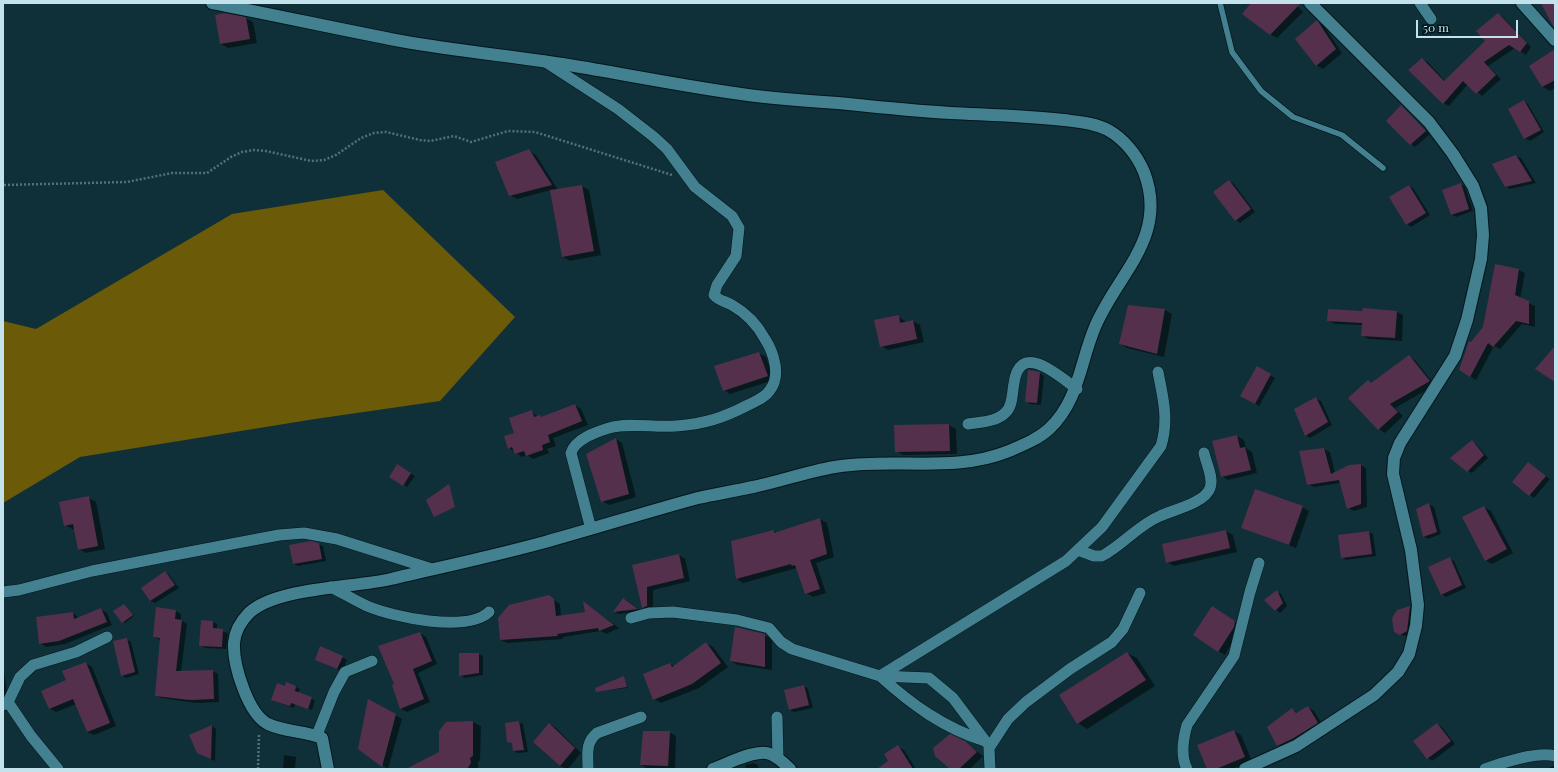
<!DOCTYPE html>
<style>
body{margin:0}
#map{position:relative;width:1558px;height:772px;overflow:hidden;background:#0f3038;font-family:"Playfair Display",serif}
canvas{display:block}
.frame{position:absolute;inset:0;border:4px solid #c4e2eb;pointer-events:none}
.scale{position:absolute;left:1416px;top:20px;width:102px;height:18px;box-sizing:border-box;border:2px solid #c4e2eb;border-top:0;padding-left:5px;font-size:12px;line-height:14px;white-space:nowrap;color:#c4e2eb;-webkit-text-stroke:3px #00171d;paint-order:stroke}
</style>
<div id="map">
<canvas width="1558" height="772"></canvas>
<div class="frame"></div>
<div class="scale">50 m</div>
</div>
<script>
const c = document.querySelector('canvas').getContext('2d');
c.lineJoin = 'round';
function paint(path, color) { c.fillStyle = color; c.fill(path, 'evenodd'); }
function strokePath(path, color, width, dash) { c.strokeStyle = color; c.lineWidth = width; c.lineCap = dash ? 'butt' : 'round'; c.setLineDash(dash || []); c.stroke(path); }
paint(new Path2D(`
 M383,190L515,317L440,401L315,419L80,457L3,503V321L36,329L232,214Z`), '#6b5a08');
paint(new Path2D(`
 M1253,3H1295L1303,12L1277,38L1270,34Z
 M1498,14L1503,17L1531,47L1526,55L1515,48L1488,66L1501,79L1482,96L1468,84L1449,106L1443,103L1422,59L1428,62L1445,81L1487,41Z
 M246,18L253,22L257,43L228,48L221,44Z
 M1317,22L1324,26L1342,53L1323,69L1316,65Z
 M1555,50V88L1550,91L1543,87L1530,66Z
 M1524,101L1528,104L1544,132L1530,141L1525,138Z
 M1401,107L1430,134L1415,147L1411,144Z
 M529,151L536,155L558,190L582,186L589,190L601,255L570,261L563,257L551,190L517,199L510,195Z
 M1516,156L1521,158L1536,183L1510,189L1505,186Z
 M1229,181L1234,184L1255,212L1240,223L1236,220L1215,192Z
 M1461,184L1465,187L1473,211L1456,217L1451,214Z
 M1409,186L1413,188L1430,215L1411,227L1407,224Z
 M1519,270L1525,273L1520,299L1535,306V327L1522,324L1500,349L1494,346L1476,380L1460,370L1471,344L1484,328Z
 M1128,306L1165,310L1172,314L1164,357L1127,348L1120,344Z
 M1363,312H1397L1403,315L1402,341L1368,339L1362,335V325L1335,324L1328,320Z
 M898,316L906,322L913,321L920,325L924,342L888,350L881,346Z
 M759,353L766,357L774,380L730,394L724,390Z
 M1409,357L1415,360L1435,385L1395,408L1403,416L1385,433L1379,429L1350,398Z
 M1257,368L1275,378L1259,406L1242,396Z
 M1040,373L1044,376L1041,405L1030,404L1026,401Z
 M1316,399L1321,401L1332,425L1310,438L1306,435Z
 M575,405L581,409L588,425L553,438L556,446L547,449L549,453L533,459L527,455L522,457L509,448L515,433L531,411L538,417L543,418Z
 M949,425L956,429L957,454L903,455L896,451Z
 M1237,436L1244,440L1246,448L1252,452L1257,473L1228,480L1222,476Z
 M616,439L622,443L636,497L609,505L602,501Z
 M1472,441L1476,444L1488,458L1472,473L1468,471Z
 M1324,449L1330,452L1335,473L1361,465L1366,468L1367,507L1354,511L1348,508L1341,483L1314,487L1308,484Z
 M1528,463L1550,479L1534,498L1513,482Z
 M397,465L415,476L407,487L390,476Z
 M89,498L96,502L105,549L86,553L79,549L75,529H72L65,525Z
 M1429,504L1434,507L1441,534L1428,539L1423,536L1418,510Z
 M1302,507L1309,511L1296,548L1242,527Z
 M1484,507L1491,511L1513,553L1492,564L1485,560Z
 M820,519L827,523L834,557L816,563L826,593L813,597L806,593L797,568L743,583L737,579L774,531L777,533Z
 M1226,531L1233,535L1237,552L1174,566L1167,562Z
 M1369,532L1373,534L1376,556L1346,560L1342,557Z
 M318,544L323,546L326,561L298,566L294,564Z
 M679,555L685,559L690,581L653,590V610L649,611L643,607L633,566Z
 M1450,559L1454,561L1466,588L1446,597L1441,594Z
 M165,572L169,575L179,588L155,603L151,601L142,589Z
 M1277,592L1281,594L1287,606L1280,613L1265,601Z
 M548,596L560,604L561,617L586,613L589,606L619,628L606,634L601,631L563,637V639L507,643L501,640Z
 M624,599L628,601L641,611L618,614L615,612Z
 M124,605L134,616L125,623L123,622Z
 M1410,607L1414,610L1411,633L1405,636L1399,634Z
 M101,609L107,613L112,625L65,644L46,647L40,643L73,613L79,618Z
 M157,609L176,611L181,614V620L187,624L181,672L212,671L218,674L219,702L196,703L161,698L156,695L161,640L154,637Z
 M1219,611L1242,626L1225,655L1218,651Z
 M213,622L217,624V630L228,633L226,649L205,648L200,645Z
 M420,633L426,637L437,664L418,673L430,702L407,712L401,709Z
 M764,635L772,639V670L738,665L731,661Z
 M127,639L131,642L139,674L126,678L122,675Z
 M706,643L713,647L728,667L699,688L661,703L654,699L670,664L675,666Z
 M1127,653L1137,658L1155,686L1087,729L1078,723L1060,696Z
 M479,654L483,656V675L465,678L460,675Z
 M342,657L347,660L342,671L320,662Z
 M86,663L92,667L116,726L94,735L87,732L76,704L56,712L49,708L67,681Z
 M3,666L8,699L3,700Z
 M624,677L628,688L597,691Z
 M804,686L808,689L813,708L794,712L790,710Z
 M285,687H296L300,689L298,693L315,700L312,710L295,704L294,708L273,700Z
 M1308,707L1314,711L1324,727L1285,750L1278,746L1292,709L1298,713Z
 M395,715L402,719L388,769L359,748Z
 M473,722L481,726L480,760L478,762V769H422Z
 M519,722L523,724L528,752L518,753L514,751L513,744L508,741Z
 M550,724L556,728L581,753L568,769L560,766L534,742Z
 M1437,724L1442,727L1455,744L1432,761L1428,758Z
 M212,726L216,729L215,761L202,755Z
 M1234,731L1241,735L1252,761L1232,769H1208Z
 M669,732L676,736L675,769H648L641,765Z
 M965,742L983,756L970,769H951Z
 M898,747L904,750L916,769H879L890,762Z
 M284,755L296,757L295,769H283Z
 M753,763L758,765L759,769H746L745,765Z
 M1555,765V769H1546Z`), '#0007');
paint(new Path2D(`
 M1251,3H1301L1270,35L1242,14Z
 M1541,3H1555V29L1554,28Z
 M225,13L246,17L250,39L220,44L215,15Z
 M1498,13L1527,43L1520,52L1509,45L1484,62L1496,75L1476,94L1463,81L1443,104L1408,70L1422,58L1444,81L1485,41L1476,31Z
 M1317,20L1336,49L1316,66L1295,39Z
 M1555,49V80L1542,87L1529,66Z
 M1524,100L1541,130L1524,139L1508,109Z
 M1401,105L1426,131L1410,145L1386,121Z
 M529,149L552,185L509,196L495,162Z
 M1516,155L1532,181L1505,187L1492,164Z
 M1229,180L1251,209L1235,221L1213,192Z
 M1461,183L1469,209L1451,215L1442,190Z
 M582,185L594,251L562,257L550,190Z
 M1409,185L1426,213L1406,225L1389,197Z
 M1495,264L1519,269L1515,295L1529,301V324L1516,321L1493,347L1488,343L1470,377L1459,370L1469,341L1471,342L1483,327Z
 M1128,305L1165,309L1157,354L1119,344Z
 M1363,308L1397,311L1395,338L1361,336L1362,323L1327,321L1328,309L1362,311Z
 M899,315L900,323L913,320L917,339L880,347L874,320Z
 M1555,346V382L1535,369Z
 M759,352L768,376L723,391L714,366Z
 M1409,355L1430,381L1390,404L1398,412L1378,430L1348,398L1368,380L1371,383Z
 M1257,366L1271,374L1255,404L1240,396Z
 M1028,370L1040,372L1037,403L1025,402Z
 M1316,397L1328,422L1305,436L1294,409Z
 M575,404L582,421L548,435L550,442L542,445L543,450L526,456L524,451L515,454L512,447L508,449L504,436L514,433L509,418L532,410L534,417L540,415L541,417Z
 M949,424L950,451L895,452L894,425Z
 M1237,435L1240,448L1245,447L1251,470L1221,477L1212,441Z
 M616,438L629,494L601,502L586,454Z
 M1472,440L1484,455L1467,472L1450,458Z
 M1324,448L1331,474L1349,465L1361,464V504L1347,509L1339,480L1307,485L1299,451Z
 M1528,462L1546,476L1529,496L1512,482Z
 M397,464L411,473L403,486L389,477Z
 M449,484L455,507L434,517L426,500Z
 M1255,489L1303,506L1289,545L1241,528Z
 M89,496L98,546L78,550L73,524L64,526L59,502Z
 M1429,503L1437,532L1423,537L1416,509Z
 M1484,506L1507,549L1485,561L1462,517Z
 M820,518L827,554L810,560L820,589L805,594L795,565L792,566L791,564L736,579L731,541L774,530V533Z
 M1226,530L1230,548L1166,563L1162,544Z
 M1369,531L1372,554L1341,558L1338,535Z
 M311,541L319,543L322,559L293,564L289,545Z
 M679,554L684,578L647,587V606L642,608L632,565Z
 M1450,557L1462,585L1441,595L1428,567Z
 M165,571L175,585L150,601L141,588Z
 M1277,590L1283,603L1275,611L1264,600Z
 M549,595L554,599L556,616L585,612L583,601L614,625L599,631L598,628L557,634L558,636L500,640L498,618L509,605Z
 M623,598L638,609L613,612Z
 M124,604L133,615L122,623L113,611Z
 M1212,606L1235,621L1234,627L1218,652L1193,635Z
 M1410,606L1407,631L1400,635L1394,632L1392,618L1397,610Z
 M156,607L176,610L175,619L182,620L176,671L213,670L214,699L190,700L155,696L160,638L153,637Z
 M101,608L107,622L59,641L39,644L36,617L73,612L74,619Z
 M201,620L213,621V628L223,629L222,647L199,646Z
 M735,627L765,634V667L730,661Z
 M420,632L432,661L413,669L424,699L400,709L392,685L394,684L378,646Z
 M127,638L135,672L121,676L113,641Z
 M706,642L721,663L692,684L653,700L643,674L670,663L672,667Z
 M320,646L343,656L337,669L315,660Z
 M1127,652L1146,680L1077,724L1059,695Z
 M459,653H479V673L459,676Z
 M86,662L110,723L87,732L73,699L49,709L41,691L66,680L62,671Z
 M624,676L627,687L596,692L595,688Z
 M286,682L296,686L295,691L312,697L308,709L291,703L290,706L271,700L277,683L285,686Z
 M804,685L809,705L789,710L784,690Z
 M368,699L396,714L382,767L358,749Z
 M1308,706L1318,723L1292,739L1277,746L1267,727L1292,708L1296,713Z
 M473,721V756L470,758L471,763L467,769H406L439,752V731L446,722Z
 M519,721L524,750L513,751L512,743L507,742L505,723Z
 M549,723L575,748L560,766L533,742Z
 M1437,723L1451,741L1427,759L1413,741Z
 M212,725L211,759L197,753L189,735Z
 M1234,730L1245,757L1216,769H1207L1197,745Z
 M643,731H670L668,766L640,765Z
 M950,734L965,741L977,752L959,769H950L935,756L933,748Z
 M898,745L913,769H877L888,761L884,754Z`), '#55304c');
const lane = new Path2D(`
 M1220,3L1232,52L1261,91L1293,117L1342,135L1383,168`);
const street = new Path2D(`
 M1420,3L1431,19
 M544,61L618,109L654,137L667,149L695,187L732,216L739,228L736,256L717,285L714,295C719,301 725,301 732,305C746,313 757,324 765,339C774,353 781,376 770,390C765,398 756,401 748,405C723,418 704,424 676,426C654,428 630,422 609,428C596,432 575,439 571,453L591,529
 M968,424C980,422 997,422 1006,412C1013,405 1012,393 1014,383C1020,340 1059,376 1077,389
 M1078,550L1094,556H1102C1123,545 1138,525 1160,516C1173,510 1205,503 1210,488C1214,478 1206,463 1204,453
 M331,587C343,593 354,600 367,606C393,617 466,633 489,612
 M3,592L19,590L92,571L174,555L279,535L304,533L337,539L432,569
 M631,618L649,613L673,612L737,620L769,628L781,642L792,649L880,676L929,678L953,698L986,742
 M8,702L31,736L58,769
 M3,705L8,702L20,677L33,665L76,652L107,637
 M777,717L778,758
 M317,735L334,692L345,672L372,661
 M985,741C944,728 912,705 880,676L1066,561L1102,527L1161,446C1169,419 1163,398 1158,372
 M588,769C588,754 585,743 597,733L641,717
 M990,769L989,748L1008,719L1026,702L1070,669L1112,642L1123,629L1140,593
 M1187,769C1180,755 1183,739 1187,725L1234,656L1250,592L1259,563
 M1485,769C1501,763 1538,751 1555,756`);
const secondary = new Path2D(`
 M212,3C275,15 338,29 401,41C456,51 513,56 569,65C629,75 688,87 748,95C778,99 808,101 838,103C876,107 913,111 951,113C989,115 1026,116 1064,120C1079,122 1095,123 1108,130C1124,139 1137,155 1144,172C1169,237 1117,274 1095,327C1080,362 1079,401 1049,429C1038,439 1023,445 1009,451C955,473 898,458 841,466C811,470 783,481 753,487C735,491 716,494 698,498C646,512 596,528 545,542C494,556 442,567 391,579C353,588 277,587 249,613C241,621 235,632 234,643C233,665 248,714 268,724C285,732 305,731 322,738L328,769
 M1522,3L1555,40
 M713,769C727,764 757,748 770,754C778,757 784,763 790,769
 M1245,769L1296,746L1374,695L1398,672L1409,654L1416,626L1418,605L1411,550L1393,474L1394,458L1400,443L1455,356L1467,320L1481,259L1483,235L1481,208L1473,186L1453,154L1429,122L1310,3`);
strokePath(lane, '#04161b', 7);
strokePath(street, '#04161b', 12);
strokePath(secondary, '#04161b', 14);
strokePath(new Path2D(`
 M4,185L127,182L172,173H207L231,157L242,152L254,150L266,151L311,161L324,160L336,155L361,138L374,133L386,132L420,140L430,141L454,136L471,142L508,131L535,132L672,175
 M258,769L259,733`), '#52727a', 2.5, [2, 2]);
strokePath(lane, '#438090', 5.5);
strokePath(street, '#438090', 11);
strokePath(secondary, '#438090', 12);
</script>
